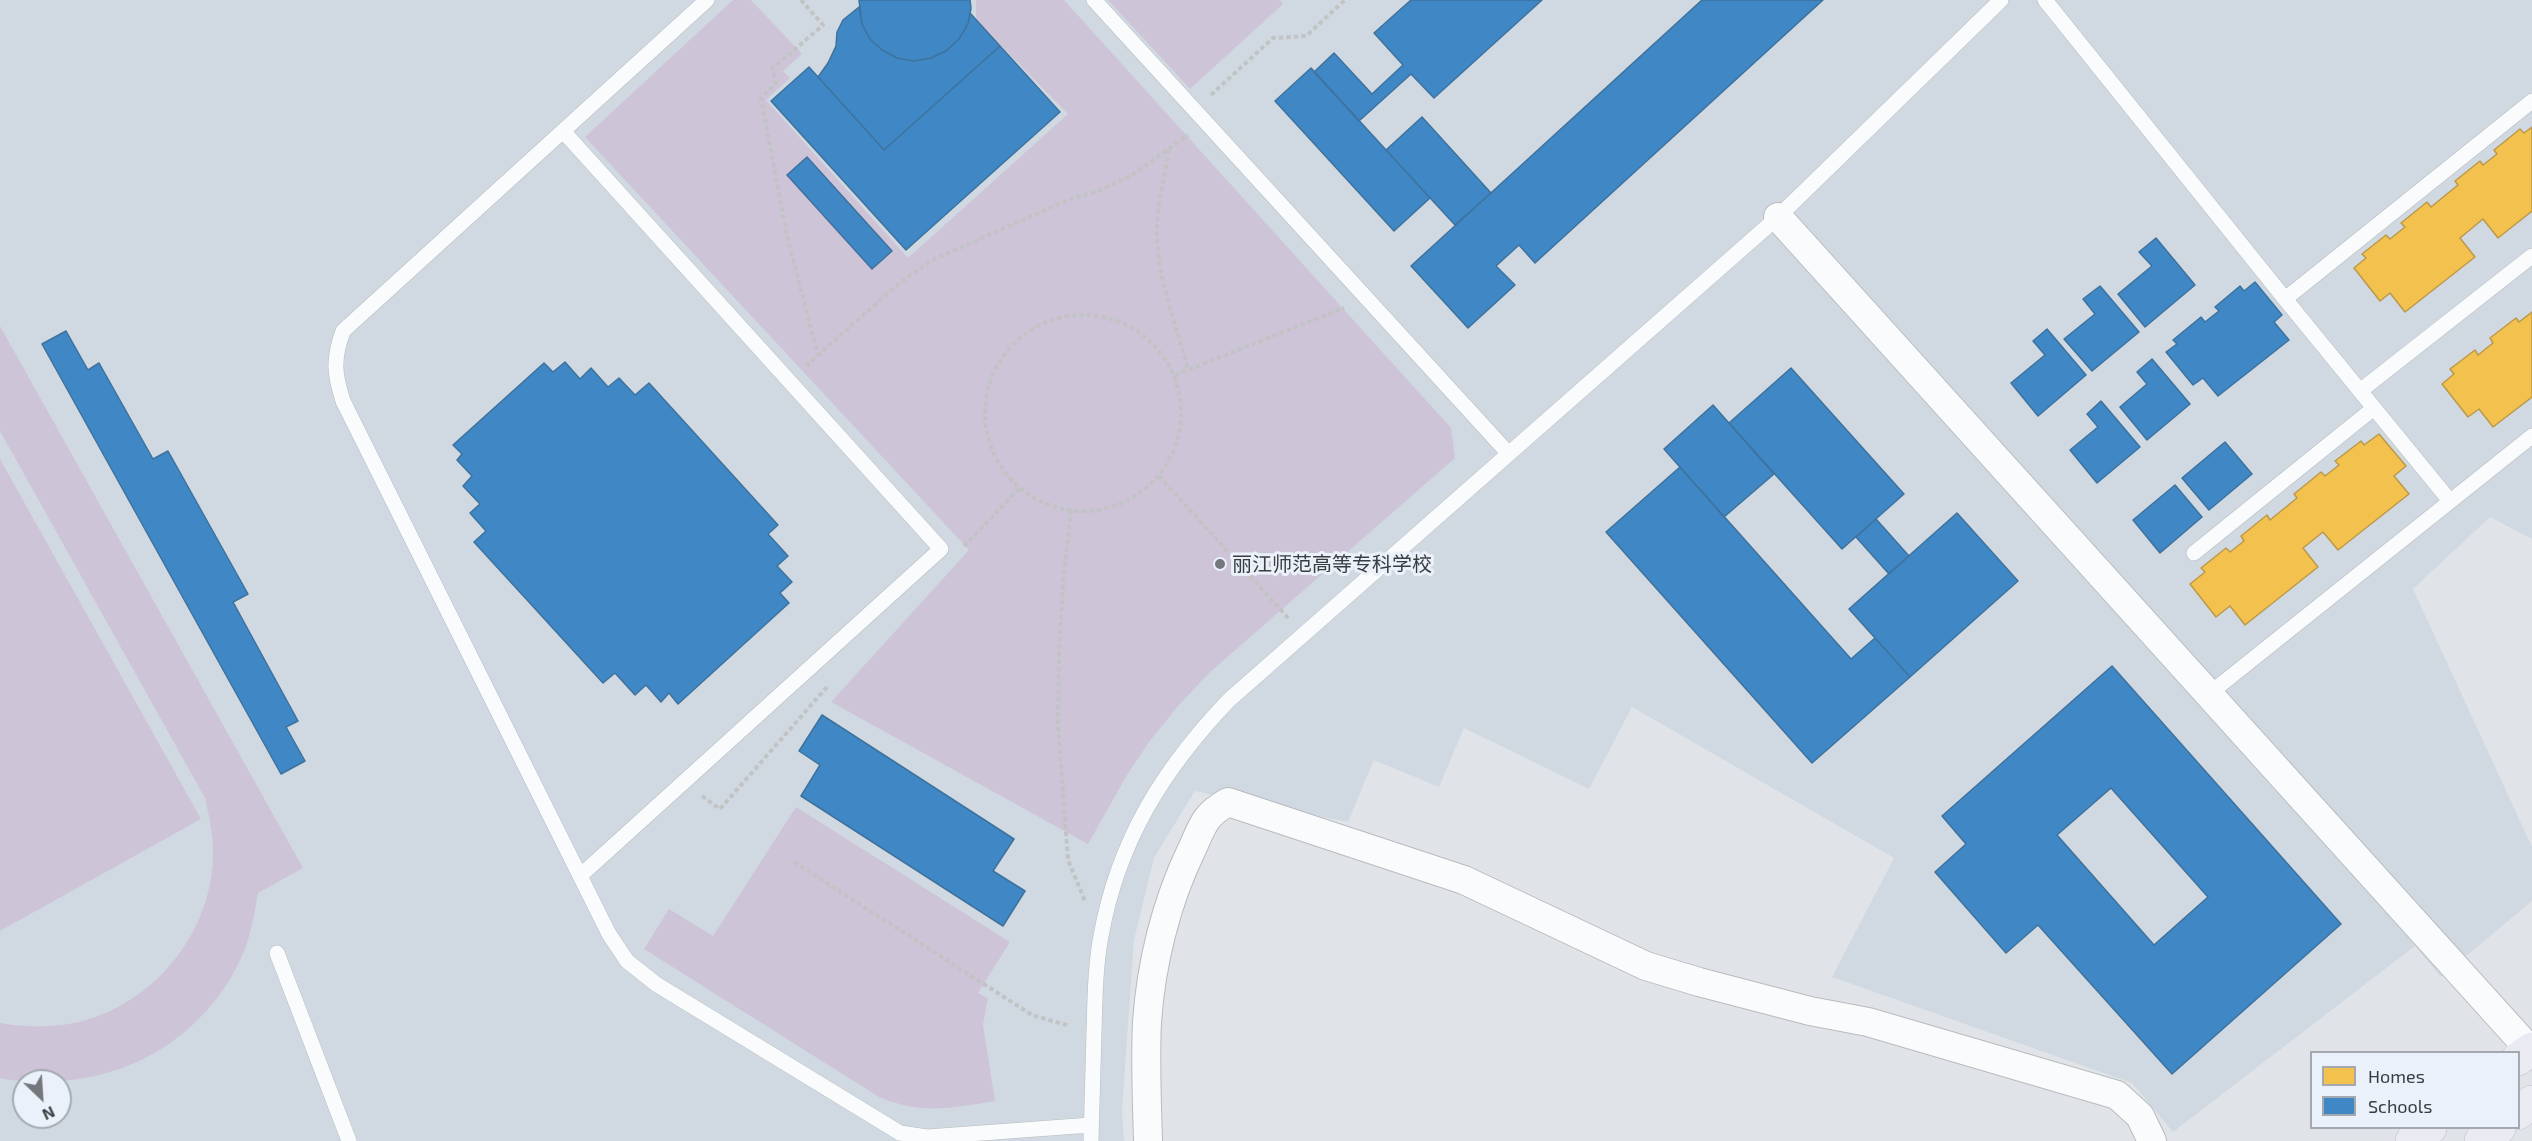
<!DOCTYPE html>
<meta charset="utf-8">
<style>
body{margin:0}
#map{position:relative;width:2532px;height:1141px;overflow:hidden;background:#e0e4e8;font-family:"Exo 2",sans-serif}
canvas{display:block}
.legend{position:absolute;left:2310px;top:1051px;width:210px;height:78px;box-sizing:border-box;background:#eaf1fa;border:2px solid #a4a9b0;margin:0;padding:8px 10px;list-style:none;font-size:18px;color:#3a3d40}
.legend li{display:flex;align-items:center;gap:12px;height:30px}
.legend b{width:30px;border:2px solid #a4a9b0}
.north{position:absolute;left:12px;top:1069px;width:60px;height:60px;box-sizing:border-box;background:#eaf1fa;border:2px solid #a4a9b0;border-radius:50%;rotate:155deg;font-size:16px;font-weight:700;line-height:24px;text-align:center;color:#3a3d40}
.north::after{content:'';display:block;margin:auto;width:21px;height:27px;background:#74777b;clip-path:polygon(50% 0,100% 100%,50% 72%,0 100%)}
</style>
<div id="map">
<canvas width="2532" height="1141"></canvas>
<ul class="legend">
<li><b style="height:16px;background:#f2c14e"></b>Homes</li>
<li><b style="height:16px;background:#3f88c5"></b>Schools</li>
</ul>
<div class="north">N</div>
</div>
<script>
const c = document.querySelector('canvas').getContext('2d');
c.lineJoin = 'round';
function paint(path, color) { c.fillStyle = color; c.fill(path, 'evenodd'); }
function strokePath(path, color, width, dash) { c.strokeStyle = color; c.lineWidth = width; c.lineCap = dash ? 'butt' : 'round'; c.setLineDash(dash || []); c.stroke(path); }
function write(font, color, halo, rows, align = 'center') {
  c.font = font + ' "Exo 2","Noto Sans SC",sans-serif'; c.lineWidth = 6; c.setLineDash([]); c.textBaseline = 'middle'; c.strokeStyle = halo; c.fillStyle = color; for (const [text, x, y, turn = 0] of rows) {
    c.save(); c.translate(x, y); c.rotate((+turn || 0) * Math.PI / 180); c.textAlign = isNaN(turn) ? turn : align; if (halo) c.strokeText(text, 0, 0); c.fillText(text, 0, 0); c.restore();
  }
}
paint(new Path2D(`
 M0,0H2532V539L2490,517L2413,589L2532,847V901L2441,977L2415,946L2173,1132L2132,1083L1832,977L1894,858L1632,707L1589,789L1464,728L1439,787L1374,760L1348,822L1195,791L1154,858L1134,940L1122,1111L1124,1141H0ZM24,1081H60V1117H24Z`), '#d0d9e2');
paint(new Path2D(`
 M733,0H751L802,54L783,71L790,78L766,100L908,258L1068,114L976,20V0H1064L1451,428L1455,458L1209,673L1178,706L1149,742L1127,775L1088,844L831,702L969,550L585,137Z
 M1108,0H1280L1283,4L1190,89Z
 M0,326L303,868L258,893C255,911 252,928 246,946C214,1029 135,1081 49,1081C32,1081 17,1082 0,1078V1023C29,1028 58,1028 86,1020C159,999 213,928 213,853C213,834 209,816 205,798L0,431Z
 M0,459L201,819L0,931Z
 M796,807L1010,942L978,993L988,998L983,1025L995,1101C952,1108 921,1115 879,1097L644,949L669,909L713,936Z`), '#cec4d8');
const homes = new Path2D(`
 M2532,127V211L2498,238L2483,219L2460,238L2475,257L2405,312L2390,293L2380,301L2354,268L2366,258L2362,254L2386,235L2390,239L2405,227L2401,223L2427,202L2431,207L2458,185L2455,181L2480,161L2483,165L2497,154L2494,150L2520,129L2524,133Z
 M2532,312V397L2493,427L2479,409L2468,417L2442,384L2454,374L2450,369L2475,350L2478,355L2493,343L2490,338L2516,318L2519,322Z
 M2379,434L2406,466L2394,476L2409,494L2338,550L2323,532L2303,548L2318,567L2245,625L2230,606L2216,617L2190,584L2205,572L2201,568L2226,548L2230,552L2244,541L2241,536L2267,515L2270,520L2297,498L2294,494L2321,472L2325,476L2339,465L2335,461L2361,441L2364,445Z`);
paint(homes, '#f2c14e');
strokePath(homes, '#bb994a', 1.5);
const schools = new Path2D(`
 M859,0H970L971,8L968,24L959,39L946,51L931,58L914,61L897,58L882,50L870,39L862,24Z
 M1411,0H1542L1434,98L1411,74L1359,121L1314,72L1334,53L1372,94L1403,65L1374,33Z
 M1702,0H1823L1535,263L1519,245L1496,266L1515,285L1468,328L1411,266Z
 M859,7L862,24L870,39L882,50L897,58L914,61L931,58L946,51L959,39L968,24L970,13L1000,46L884,150L818,77L828,63L836,46L837,32L843,20Z
 M1000,46L1060,112L906,250L771,101L809,67L884,150Z
 M1311,68L1430,198L1394,231L1275,101Z
 M1422,117L1491,193L1455,225L1386,150Z
 M807,157L892,251L872,269L787,175Z
 M2156,238L2195,285L2145,327L2118,294L2152,266L2139,252Z
 M2255,282L2282,315L2274,322L2289,340L2218,396L2203,378L2193,385L2166,352L2177,344L2173,340L2201,317L2205,322L2219,311L2215,307L2240,286L2244,291Z
 M2100,286L2139,332L2092,371L2064,339L2095,314L2083,299Z
 M2047,329L2086,375L2038,416L2011,383L2045,355L2033,341Z
 M66,331L88,370L99,363L153,459L168,451L248,594L233,602L298,721L286,727L305,761L281,774L42,344Z
 M2152,359L2190,404L2147,440L2120,407L2147,384L2137,372Z
 M565,362L580,379L591,368L608,387L619,378L635,395L649,383L778,525L768,534L788,556L777,566L792,582L780,593L789,603L678,704L669,693L661,702L646,685L635,695L615,673L603,683L474,542L486,531L470,513L480,504L463,486L472,476L457,460L462,454L453,445L544,363L553,372Z
 M1791,368L1904,494L1842,549L1729,423Z
 M2101,401L2140,447L2097,483L2070,450L2098,427L2087,414Z
 M1713,405L1774,474L1724,517L1664,449Z
 M2225,442L2252,474L2209,510L2182,478Z
 M1680,467L1851,659L1875,638L1910,677L1812,763L1606,532Z
 M2175,485L2202,517L2160,553L2133,520Z
 M1957,513L2018,581L1910,677L1849,609Z
 M1876,519L1909,556L1889,574L1856,537Z
 M2112,666L2341,924L2172,1074L2038,925L2006,953L1935,872L1966,844L1942,816ZM2111,788L2208,897L2154,945L2057,835Z
 M822,715L1014,839L993,871L1025,891L1003,926L801,796L820,765L799,751Z`);
paint(schools, '#3f88c5');
strokePath(schools, '#3e729d', 1.5);
const service = new Path2D(`
 M707,0L343,331C333,359 334,373 343,401L609,934L627,961L656,984L900,1133L927,1137L1091,1125
 M1094,0L1509,454
 M2045,0L2285,299L2450,501
 M563,131L941,549L580,876
 M2285,299L2532,101
 M2360,391L2532,256
 M2194,553L2374,408
 M2209,694L2532,436
 M277,953L349,1141
 M1091,1141C1092,1105 1093,1068 1094,1032C1095,1000 1095,968 1101,936C1118,841 1163,769 1229,700L1778,217L2001,0`);
const minor = new Path2D(`
 M1778,217L2530,1050
 M1148,1141C1147,1102 1145,1062 1147,1022C1151,964 1166,903 1191,851C1203,826 1203,816 1228,802L1464,880L1646,966L1699,982L1810,1011L1868,1022L2117,1095L2140,1116L2152,1141`);
const trunk = new Path2D(`
 M2518,1059L2532,1049
 M2518,1113L2532,1102
 M2412,1141L2430,1128
 M2481,1141L2499,1128`);
strokePath(service, '#b8bbbe', 16);
strokePath(minor, '#b8bbbe', 30);
strokePath(trunk, '#b7b9c4', 34);
strokePath(new Path2D(`
 M801,0L823,25L772,69L776,83L761,98L787,236L818,355
 M1211,95L1273,38L1306,36L1345,0
 M1169,150C1165,176 1157,203 1157,229C1156,276 1176,324 1188,369
 M985 413a98 98 0 1 1 196 0a98 98 0 1 1-196 0Z
 M806,366L897,285L932,260L1068,200L1101,190L1132,175L1188,135
 M1175,375L1344,308
 M1159,476L1289,619
 M1071,510L1063,582L1059,654L1058,726L1068,860L1085,901
 M964,546L1019,489
 M702,796L720,809L827,687
 M794,862L1032,1015L1070,1026`), '#c2c3c4', 4, [4.5, 3]);
strokePath(service, '#fafbfc', 15);
strokePath(minor, '#fafbfc', 28);
strokePath(trunk, '#eaebf2', 33);
for (const [x, y, r, color] of [
 [1220,564,6,"#74777b"]
]) { const dot = new Path2D(); dot.arc(x, y, r, 0, 2 * Math.PI); c.fillStyle = color; c.fill(dot); strokePath(dot, '#eaf1fa', 2); }
write('20px', '#3a3d40', '#eaf1fa', [
 ["丽江师范高等专科学校",1232,564]
], 'left');
</script>
